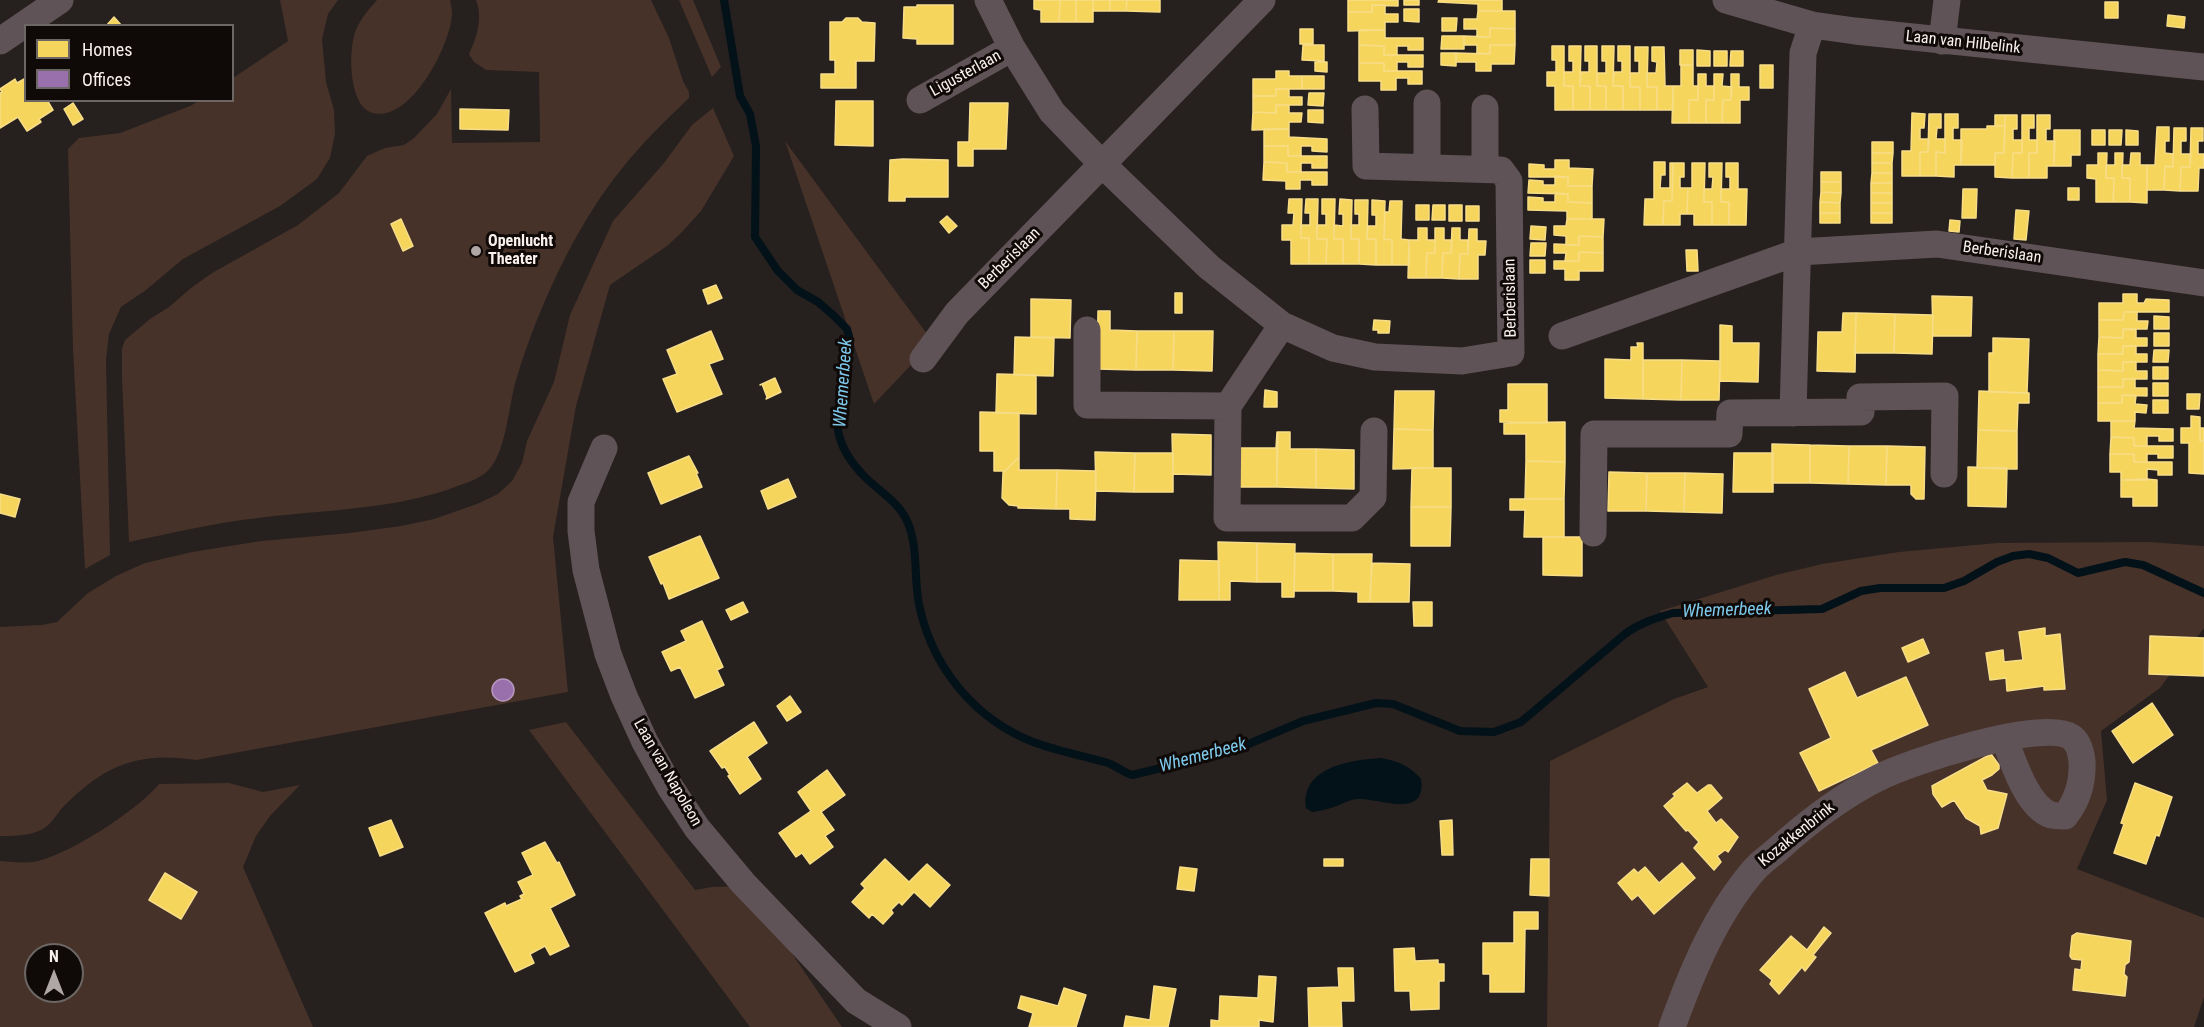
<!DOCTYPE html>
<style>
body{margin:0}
#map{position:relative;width:2204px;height:1027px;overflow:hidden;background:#26201e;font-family:"Roboto Condensed",sans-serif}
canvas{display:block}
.legend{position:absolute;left:24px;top:24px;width:210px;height:78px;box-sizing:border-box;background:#0f0a08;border:2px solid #6c6664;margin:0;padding:8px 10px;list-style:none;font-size:18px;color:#f8f0ed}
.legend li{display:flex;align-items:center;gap:12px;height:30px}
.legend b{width:30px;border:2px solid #6c6664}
.north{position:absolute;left:24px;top:943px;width:60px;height:60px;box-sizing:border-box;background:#0f0a08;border:2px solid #6c6664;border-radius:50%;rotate:0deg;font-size:16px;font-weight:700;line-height:24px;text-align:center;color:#f8f0ed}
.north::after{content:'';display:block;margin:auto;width:21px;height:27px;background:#aea7a5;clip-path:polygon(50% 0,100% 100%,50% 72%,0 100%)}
</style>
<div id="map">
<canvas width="2204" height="1027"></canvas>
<ul class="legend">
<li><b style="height:16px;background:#f6d55c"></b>Homes</li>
<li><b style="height:16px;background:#9970ab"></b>Offices</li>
</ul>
<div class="north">N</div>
</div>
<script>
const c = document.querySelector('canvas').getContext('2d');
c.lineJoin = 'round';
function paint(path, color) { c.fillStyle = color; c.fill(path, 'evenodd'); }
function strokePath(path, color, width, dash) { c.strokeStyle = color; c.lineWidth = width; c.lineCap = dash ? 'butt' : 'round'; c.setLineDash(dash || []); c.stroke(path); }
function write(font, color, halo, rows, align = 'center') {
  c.font = font + ' "Roboto Condensed",sans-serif'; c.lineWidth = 6; c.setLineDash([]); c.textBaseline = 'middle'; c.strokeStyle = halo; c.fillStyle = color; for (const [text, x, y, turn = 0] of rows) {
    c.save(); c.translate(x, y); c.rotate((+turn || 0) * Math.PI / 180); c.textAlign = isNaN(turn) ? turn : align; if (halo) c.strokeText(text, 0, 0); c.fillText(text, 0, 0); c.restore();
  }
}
paint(new Path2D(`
 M280,0H338L328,14L322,39L326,82L334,110L335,134L330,158L317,179L280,206L183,259L146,290L121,307L109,334L106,360L110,555L85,569L73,350L68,149L79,138L120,133L190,106L199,101L232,100L233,78L288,41Z
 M377,0H450C451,4 452,9 452,14C451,44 411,123 373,113C348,107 348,48 356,30C361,18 369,9 377,0Z
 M476,0H651L669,38L683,81L689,92V98C665,121 641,144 620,171C575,227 538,308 517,377C508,404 507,458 484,474C473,482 459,485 447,490C386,510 321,510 258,518C214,523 172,533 129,542L122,378V349L125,340L150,319L169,307L191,288L212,273L298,225L339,193L367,156L385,148L404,145L414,138L437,114L451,89L452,143L540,142L539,72L486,70L474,62L469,54C477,37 483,18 476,0Z
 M679,0H693L721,67L712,77Z
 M713,108L734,156L701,211L681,233L667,246L610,285L576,406L553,537L568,692L196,760C139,751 104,765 63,807C56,815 51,825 41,830C29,836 13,836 0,836V627L42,625L57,622L88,593L116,576L145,563L192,552L261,541L350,533L401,526L434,519L477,504L498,494L512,481L522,463L527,441L554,382L570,315L613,221L664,163L692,125Z
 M785,141L933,342L874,404Z
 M2149,542L2204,546V628L2160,688L2101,731L2107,800L2077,869L2204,918V997L2194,1027H1547L1550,761L1674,699L1708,687L1660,611L1776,575L1822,564L1899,552L1997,543Z
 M566,722L695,890L712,887L746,886L842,1027H750L529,730Z
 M229,783L263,792L300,785L270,816L256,836L243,867L313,1027H0V861C11,862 22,863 33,862C66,857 138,810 159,784ZM36,955H72V991H36Z`), '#463229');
paint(new Path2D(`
 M1381,758C1398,761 1410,766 1421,779C1427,821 1377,797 1358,799C1349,799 1339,806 1331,808C1325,810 1318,811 1312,812L1306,808C1300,767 1351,760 1381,758Z`), '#031119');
const homes = new Path2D(`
 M1034,0H1060L1059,22H1041V10L1034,9Z
 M1060,0H1076V22H1059Z
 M1076,0H1093V22H1076Z
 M1093,0H1110V11H1093Z
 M1110,0H1127L1126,11H1110Z
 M1127,0H1160V12L1126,11Z
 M1348,0H1398V6L1372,5V12H1348Z
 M1404,0H1419V5H1404Z
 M1439,0H1502V11H1478V4L1438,2Z
 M2105,2H2118V18H2105Z
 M917,5H953V44H917V39L903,38L904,7H917Z
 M1372,5H1385V14H1398V22H1385V30L1348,31V12H1372Z
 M1404,9H1419V22L1404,21Z
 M1478,11H1515V29L1490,28V37H1477V29H1464V19H1477Z
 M2168,15L2185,17L2184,28L2167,26Z
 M114,17L122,26H106Z
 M846,18H858L862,22L875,23L874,61H856V88H821V74H835V60H830V22H842Z
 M1442,18H1457L1456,31H1442Z
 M1490,28L1515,29V45H1490V54L1477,53V45H1464V36L1490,37Z
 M1300,29H1313V44H1300Z
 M1359,30H1385V38H1423V50H1408V46H1397V55H1384V46L1359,45Z
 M1442,36H1464V49H1441Z
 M1303,45H1324V61L1302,60Z
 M1359,45L1384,46V55H1423V67H1408V62H1397V71H1384V63H1359Z
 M1490,45H1515L1514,64H1491V71H1476V62H1456V53L1490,54Z
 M1552,46H1564V86H1573V110H1555V86H1547V72H1556V60H1552Z
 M1569,46H1581L1580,86H1590V110H1573V86H1564V72H1573V61H1569Z
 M1585,46H1597V86H1606V110H1590V86H1580L1581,72H1589V61H1585Z
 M1602,46H1614L1613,86H1623V110H1606V86H1597V73H1606V61H1602Z
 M1618,46H1630V87H1640V110H1623V86H1613L1614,72H1622V61H1618Z
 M1635,47H1648L1647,87H1657V110H1640V87H1630V73H1639V61H1635Z
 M1652,47H1664L1665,86H1673V110H1657V87H1647V73H1656L1657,62L1652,61Z
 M1680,50H1693V65H1680Z
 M1697,50L1710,51V66H1697Z
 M1714,51H1727V66H1714Z
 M1731,51H1743V66H1730Z
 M1441,53H1456V66L1441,65Z
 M1315,62H1327V72L1315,71Z
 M1359,63H1384V71H1422V84H1408V78H1396V90H1381V81H1359Z
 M1681,65H1693V86H1698V100H1689V123H1672L1673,86H1681Z
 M1760,65H1773V88H1760Z
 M1276,71H1289V76H1302V89H1276V96H1253V79H1276Z
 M1698,74H1706V86H1714V100H1706V123H1689V100H1698Z
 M1714,74H1723L1722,86L1732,87L1731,100H1723L1722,123H1706V100H1714Z
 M1731,74H1739V87H1749V100H1740V123H1722L1723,100H1731Z
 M1302,76H1324V89H1302Z
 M26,78V100H47L53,110L39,119L41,122L27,131L18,117L0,128V93L2,92L0,89L15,79L17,83Z
 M1276,89H1289V97H1302V105H1276V113L1253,112V96H1276Z
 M1309,93H1324L1323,106L1308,105Z
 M836,101H873V146L835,145Z
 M73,103L83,119L73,125L64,109Z
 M970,103H1008L1006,149H973V166H958V142H969Z
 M1276,105H1289V113H1302L1301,122H1289V129L1252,130L1253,112L1276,113Z
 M460,109L509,110L508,130L460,129Z
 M1308,110H1323V123L1308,122Z
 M1912,113L1925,114L1924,128H1920V139H1929L1928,152H1920V176H1902V151H1911Z
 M1929,114H1941V128H1937L1936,139H1945V153L1936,152V176H1920V152H1928Z
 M1945,114H1958V128H1953V140H1962L1961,165H1954V177L1936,176V152L1945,153Z
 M1995,115H2005V126H1995Z
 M2005,115H2017V129H2013V140H2022V153H2013L2012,178L1995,177V153H2004Z
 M2022,115H2034V128H2029V140H2037V153H2029V178H2012L2013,153H2022Z
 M2037,115H2050V129H2046V141H2055L2054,166H2047V178H2029V153H2037Z
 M1987,126H2005L2004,153H1995V165H1961V129H1987Z
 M2157,127H2169V141H2165V153L2173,154V167L2165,166L2164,190H2147V165H2155Z
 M2174,128H2186V141H2181V154H2191L2190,167H2181L2180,191L2164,190L2165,166L2173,167Z
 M2191,128H2203V141H2198V154H2204V168H2199L2198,191H2180L2181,167H2190Z
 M1264,129H1289V137L1327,139V152L1312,151V146H1301V156H1288V146H1264Z
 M2054,130H2080V155H2071V166H2054Z
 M2092,130H2105V145H2092Z
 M2109,130H2122L2121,145H2109Z
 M2126,130L2138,131V145H2126Z
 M1872,142H1893V153H1872Z
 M1264,146H1288V156H1327V168H1312V163H1301V172H1287V163L1264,162Z
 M1872,153H1893L1892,163H1872Z
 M2098,153H2107L2106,178H2114L2113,202H2096V179L2087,178V165H2098Z
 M2115,153H2123L2122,178H2130V202H2113L2114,178H2106V165H2115Z
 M2131,153H2140V165H2147V203L2130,202V178H2122V165H2130Z
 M903,159L948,160V197H905V201H889L890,160Z
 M1555,160H1569V168L1593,169L1592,186H1568V177H1529V164L1544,165V169H1555Z
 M1264,162L1287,163V172H1327V185H1312V180H1300V189H1286V181L1263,180Z
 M1654,162H1665V175H1661L1660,188H1670V163H1673L1672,201H1664L1663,225H1644L1645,199H1654Z
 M1673,163H1684V177H1680V188H1688L1687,214H1680V225H1663L1664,201H1672Z
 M1692,163H1705L1704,202H1712V225H1694V214H1687L1688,188H1692Z
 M1709,163H1722L1721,202H1729V225H1712V202H1704V189H1712L1713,177H1709Z
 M1726,163H1738V189H1747L1746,225H1729V202H1721V189H1730V177H1726Z
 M1872,163H1892V173H1872Z
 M1821,172H1841V182H1821Z
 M1872,173H1892V183H1871Z
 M1555,176L1568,177V186H1592V203L1568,202V194L1528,193L1529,180L1543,181V185H1555Z
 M1821,182H1841V193L1821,192Z
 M1871,183H1892V193H1871Z
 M2068,188H2079V200H2068Z
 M1963,189H1977L1976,218H1962Z
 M1821,192L1841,193L1840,203L1820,202Z
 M1555,193L1568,194V202L1592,203V219H1567V211L1528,210V197L1543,198V202H1555Z
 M1871,193H1892V203H1871Z
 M1289,199H1302L1301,238H1309V264H1291V240H1282V225H1293L1294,213H1288Z
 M1306,199H1318L1317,239H1327L1326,264H1309V238H1301V225H1310V213H1305Z
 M1322,199H1335L1334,239H1343V264H1326L1327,239H1317V225H1326V214H1322Z
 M1340,199L1352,200L1351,239H1359V264H1343V239H1334V225L1343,226V214H1339Z
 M1355,200H1368L1367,239H1376V265L1359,264V239H1351V225H1359V214H1355Z
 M1372,200L1385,201L1384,239L1392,240V265H1376V239H1367L1368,226H1376V215H1372Z
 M1390,201H1402L1401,239L1409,240V265H1392V240L1384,239L1385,212H1389Z
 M1820,202L1840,203V213H1820Z
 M1871,203H1892V213H1871Z
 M1416,205H1429V220H1416Z
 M1433,205H1445V220H1432Z
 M1449,205H1462V221H1449Z
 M1466,206H1479V221H1466Z
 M2016,210L2029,211L2026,240L2014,239Z
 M1820,213H1840V223H1820Z
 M1871,213H1892V223H1871Z
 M947,216L957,226L949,233L940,222Z
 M401,219L413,246L403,251L391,224Z
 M1567,219H1604L1603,237L1579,236V245H1566V236L1554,235V226H1566Z
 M1950,220L1960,221L1959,232L1949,231Z
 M1531,226L1546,227L1545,240L1530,239Z
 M1418,228H1427V240H1435V253H1427L1426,278H1408L1409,240H1418Z
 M1435,228H1444V240H1452L1451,253H1443L1442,278H1426L1427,253H1435Z
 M1452,228H1460V240H1468V254H1460L1459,279L1442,278L1443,253H1451Z
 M1469,229H1477V241H1486L1485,255H1478V279H1459L1460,254H1468Z
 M1579,236L1603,237V253L1579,252V261H1565L1566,253H1554V244L1579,245Z
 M1531,243H1546L1545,256H1530Z
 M1686,250H1697L1698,271H1687Z
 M1579,252L1603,253V271H1579V280H1565V269H1554V261H1579Z
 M1530,260H1545V273H1530Z
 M716,285L722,298L708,304L703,290Z
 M1175,293H1182V313H1175Z
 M2123,294H2137V303H2144L2146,299L2169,300V312H2124L2123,320H2099V303H2123Z
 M1932,296L1972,297L1971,336H1933Z
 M1031,299L1071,300L1070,338L1031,337Z
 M1098,311H1110V330L1137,331L1136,370L1097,369Z
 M2124,312H2137V321H2148L2147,329H2123V338L2099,337V320H2123Z
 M1843,313H1856L1855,372L1817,371L1818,332H1842Z
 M1856,313L1895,314L1894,353H1855Z
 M1895,314L1933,315L1932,354L1894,353Z
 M2154,316L2169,317V329H2154Z
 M1374,320L1390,321L1389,333H1378V330H1373Z
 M1720,325L1732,326V343H1759L1758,382L1720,381Z
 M2123,329L2136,330V338H2147V346H2123V354H2098L2099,337L2123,338Z
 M711,331L723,359L709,364L722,394L677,412L663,379L677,374L667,350Z
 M1137,331H1174L1173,370H1136Z
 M1174,331H1213L1212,371L1173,370Z
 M2154,333H2169V346H2154Z
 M1015,337L1054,338L1053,376L1014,375Z
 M1993,338L2029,339L2027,393L1989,392V353H1993Z
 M1637,343H1643V399L1605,398V359L1631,360V347H1638Z
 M2123,346H2136V354H2147V362H2123V371L2098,370V354H2123Z
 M2154,350H2169L2168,362H2153Z
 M1643,360H1682L1681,400L1643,399Z
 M1682,360L1720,361L1719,400H1681Z
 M2123,362H2136V371H2147V379H2123V387H2098V370L2123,371Z
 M2153,367H2168V379H2153Z
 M997,374L1036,375V414L996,413Z
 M775,378L781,392L766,399L767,397L762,384L760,385Z
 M2123,379H2135V388H2147V396L2122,395V403H2098V387H2123Z
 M2153,383H2168V396H2153Z
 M1508,384H1547V423L1500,422V410H1508Z
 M1265,390L1277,392V407H1264Z
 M1395,391H1434L1433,430L1394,429Z
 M1979,391L2029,393V403H2018L2017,431L1978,430Z
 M2187,394H2200L2199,409H2187Z
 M2122,395L2136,396L2135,404L2147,405L2146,413L2135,412V421H2098V403H2122Z
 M2153,400H2168V413H2153Z
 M980,412L1019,413V457L1003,473V471H994V451H980Z
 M2191,416L2200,417V441H2204V474L2189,473V443H2181V428H2191Z
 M2111,421H2135L2134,428L2173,429V441H2159V436H2147V446H2134V438L2111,437Z
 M1565,422V462L1526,461V434H1504V423Z
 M2200,428H2204V441H2200Z
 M1394,429L1433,430V468L1393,469Z
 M1978,430L2017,431V469L1977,468Z
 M1277,432V487H1239V448H1276Z
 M1278,432H1290V449H1316V488L1277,487Z
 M1172,434L1211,435V475L1173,474Z
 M2111,437L2134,438V446H2173V458H2158V454H2147V462H2134V454H2110Z
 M1772,444L1810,445V483H1772Z
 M1810,445L1849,446L1848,484L1810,483Z
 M1849,446H1887L1886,485L1848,484Z
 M1887,446L1925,447L1924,499H1916L1911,494V485H1886Z
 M1316,449L1354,450V489L1316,488Z
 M1095,452L1135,453L1134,492L1096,491Z
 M1135,453H1173V492H1134Z
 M1734,453H1773V492H1733Z
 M2110,454H2134V462H2172V475H2158V470L2147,469V480H2121V472H2110Z
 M689,456L698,473H696L702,487L661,504L648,473Z
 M1019,457V470H1057L1056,509L1018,508V506L1009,505L1002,498L1003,473Z
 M1526,461L1565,462L1564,499H1510H1525Z
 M1968,467L2007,468L2006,507L1968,506Z
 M1412,468H1451V507H1411Z
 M1057,470L1096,471L1095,520L1070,519V509H1056Z
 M1609,472L1647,473L1646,511H1608Z
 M1647,473H1685L1684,512L1646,511Z
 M1685,473L1723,474L1722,513L1684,512Z
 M788,479L796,497L768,509L761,491Z
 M2146,479L2157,480V506H2133V497H2121V480Z
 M0,494L20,499L15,517L0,513Z
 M1510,499H1564V537H1524L1525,510H1510Z
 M1411,507H1451L1450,546H1411Z
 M700,536L719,578L669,599L663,583L661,584L649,557Z
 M1543,537H1582V576L1543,575Z
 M1218,542L1257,543V582L1230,581V600H1219Z
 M1257,543L1295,544L1294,597H1282V582H1257Z
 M1295,553L1333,554V591H1294Z
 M1333,554H1372L1370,602H1358V592L1333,591Z
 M1180,560L1219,561V600H1179Z
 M1372,563L1410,564L1409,602H1370Z
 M743,602L748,612L731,620L726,610Z
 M1413,602H1432V626H1414Z
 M702,621L723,667L717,670L724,685L695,698L680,667L671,671L662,652L686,641L681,631Z
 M2045,628V636L2060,634L2065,689L2044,690V686L2007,691L2006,678L1990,680L1986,653L2003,650L2004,662L2023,660L2019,632Z
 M2150,636L2204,638V676L2149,674Z
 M1923,639L1929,653L1908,662L1902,648Z
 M1845,672L1857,698L1906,677L1928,725L1871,750L1878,763L1819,791L1800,753L1831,738L1809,689Z
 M790,696L801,712L787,721L777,706Z
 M2152,703L2173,735L2133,763L2112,731Z
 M754,722L767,743L747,757L761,779L740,794L728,776L730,775L725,767L722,768L710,751Z
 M1991,754L1999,765V769L1992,775L1982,780L1987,790L2007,794L1998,828L1981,834L1980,826L1966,818L1954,800L1942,807L1933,794L1932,786Z
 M827,770L845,795L821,812L834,830L825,836L833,847L810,864L802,853L796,857L779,833L811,811L798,792Z
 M1687,783L1697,793L1708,785H1711L1722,798L1707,811L1716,823L1721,819L1723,821L1738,837L1728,852L1725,850L1717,856L1721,862L1714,870L1694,848L1699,842L1688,830L1686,831L1664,806L1675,796L1673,794Z
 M2135,783L2172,797L2159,836L2156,835L2146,864L2114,853L2124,824L2121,823Z
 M391,820L403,847L380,856L369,828Z
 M1452,820L1453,855H1442L1440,821Z
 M545,842L557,863L559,862L575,895L550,908L569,946L550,955L545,946L530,954L534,963L515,972L485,913L505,903L506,906L522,899L520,896L524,894L518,882L533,875L522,853Z
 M885,859L909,882L927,864L950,885L930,907L914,892L902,905L899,902L891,910L893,913L883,924L872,914L869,918L852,902L865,888L861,884Z
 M1324,859H1343V866H1324Z
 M1531,859H1549V896L1530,895Z
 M1682,863L1695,878L1654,914L1638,895L1632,900L1618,883L1634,869L1638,873L1645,867L1659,883Z
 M1180,867L1197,869L1194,891L1177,889Z
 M165,873L197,892L181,919L149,900Z
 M1514,912H1538V929H1525L1524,992H1490V974H1483V943H1514Z
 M1824,927L1831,933L1813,955L1816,957L1805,971L1802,967L1779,994L1770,984L1772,980L1760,970L1791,936L1807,950Z
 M2077,933L2131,941L2129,962L2125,965L2124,974L2127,977L2125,996L2073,990L2075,969L2081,970L2082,960L2072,959L2070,956L2072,936Z
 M1414,948L1415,961L1438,960V964H1444V981H1439V1009L1411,1010L1410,991H1395L1394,949Z
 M1338,968H1353L1354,1001H1341L1342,1027H1309L1308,988L1339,987Z
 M1259,976L1276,977L1273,1022L1259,1020V1027H1211V1020L1219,1021L1220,996L1258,998Z
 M1154,986L1176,989L1168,1027H1124L1126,1016L1150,1020Z
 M1064,988L1086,995L1076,1027H1029L1033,1013L1018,1008L1021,996L1058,1006Z`);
paint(homes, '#f6d55c');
strokePath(homes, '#f7dd88', 1.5);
const offices = new Path2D(`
 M492 690a11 11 0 1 1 22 0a11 11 0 1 1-22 0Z`);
paint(offices, '#9970ab');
strokePath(offices, '#b696bf', 1.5);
strokePath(new Path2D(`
 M724,0L740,96L750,114L756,146L755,237L778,271L797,290L818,302L833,315L847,329L850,340C846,363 843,385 840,408C839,415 837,424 838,430C841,449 852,464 865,477C880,492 899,502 908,523C919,550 913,581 920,609C934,669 975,719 1033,742C1058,751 1083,756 1108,763C1116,766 1123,772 1132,775L1232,751L1303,721L1376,703L1393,704L1460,731L1494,732L1521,722L1625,634C1640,623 1656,618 1673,613L1822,609L1861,591L1880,588H1944L1964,581L1997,562L2013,556L2029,554L2048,558L2078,573L2125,562L2143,565L2204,593`), '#031119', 8);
strokePath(new Path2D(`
 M988,0L1012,48L1052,112L1103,165L1209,267L1282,325L1333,348L1375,357L1462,361L1511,353L1509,181L1501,170L1366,166L1365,109
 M1726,0L1812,25L1855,31L2204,67
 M0,41L60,0
 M1942,41L1947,0
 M920,100L1012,48
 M1427,103V167
 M1485,108V168
 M1282,325L1228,406L1227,518H1352L1373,497L1374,431
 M1087,330V405L1228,406
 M1562,336L1798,252L1937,244L2204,283
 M923,359L957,313L1262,0
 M1793,413L1803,53L1812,25
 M604,448L581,502V531L586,570L608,654L624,696L645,742L670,787L697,828L743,883L856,1001L898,1027
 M1593,533L1594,434H1729L1730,413L1861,412L1860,397L1945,396L1944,474
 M1672,1027C1692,972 1715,915 1754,870C1761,862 1770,856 1778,849C1808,822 1842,796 1878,778C1908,762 2044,718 2071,737C2079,742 2081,753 2082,761C2083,781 2078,800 2065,816C2061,816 2055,816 2051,815C2027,807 2012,760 2005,739`), '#605357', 27);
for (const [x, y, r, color] of [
 [476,251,6,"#aea7a5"]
]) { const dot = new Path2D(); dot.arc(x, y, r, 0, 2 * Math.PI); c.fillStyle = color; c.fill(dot); strokePath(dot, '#0f0a08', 2); }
write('16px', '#f8f0ed', '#0f0a08', [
 ["Laan van Hilbelink",1963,43,6],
 ["Ligusterlaan",966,74,-29],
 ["Berberislaan",2002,253,8],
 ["Berberislaan",1010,259,-45],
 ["Berberislaan",1511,298,-91],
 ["Laan van Napoleon",667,773,60],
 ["Kozakkenbrink",1797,835,-39]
]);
write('bold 16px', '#f8f0ed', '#0f0a08', [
 ["Openlucht",488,242],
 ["Theater",488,260]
], 'left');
write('italic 18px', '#7fcaec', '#0f0a08', [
 ["Whemerbeek",844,383,-86],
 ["Whemerbeek",1727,611,-2],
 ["Whemerbeek",1203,756,-15]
]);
</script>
